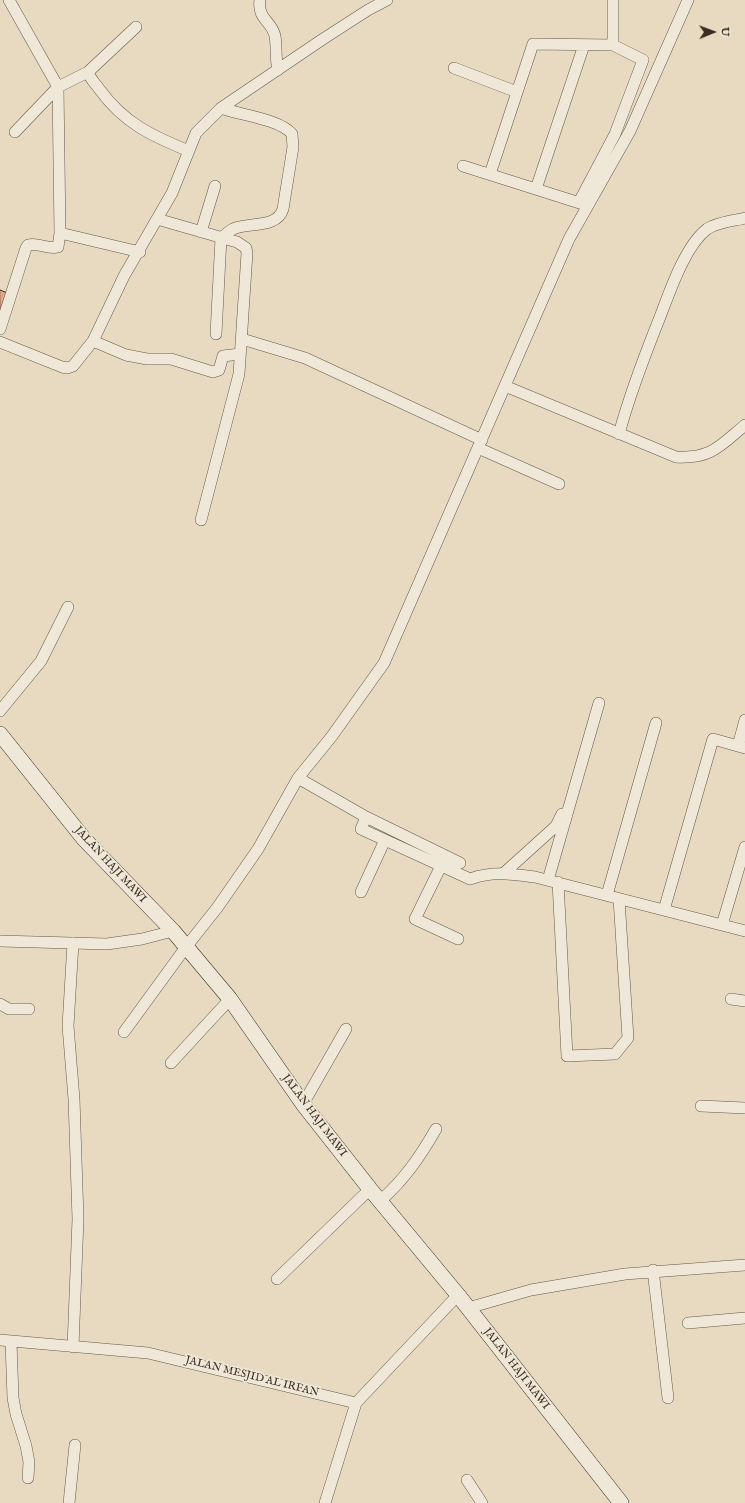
<!DOCTYPE html>
<style>
body{margin:0}
#map{position:relative;width:745px;height:1503px;overflow:hidden;background:#e7dac1;font-family:"IM FELL English",serif}
canvas{display:block}
.north{position:absolute;left:693px;top:12px;width:40px;height:40px;-webkit-text-stroke:3px #efe7d7;paint-order:stroke;rotate:89deg;font-size:11px;font-weight:700;line-height:16px;text-align:center;color:#392e1f}
.north::after{content:'';display:block;margin:auto;width:14px;height:18px;background:#392e1f;clip-path:polygon(50% 0,100% 100%,50% 72%,0 100%)}
</style>
<div id="map">
<canvas width="745" height="1503"></canvas>
<div class="north">U</div>
</div>
<script>
const c = document.querySelector('canvas').getContext('2d');
c.lineJoin = 'round';
function paint(path, color) { c.fillStyle = color; c.fill(path, 'evenodd'); }
function strokePath(path, color, width, dash) { c.strokeStyle = color; c.lineWidth = width; c.lineCap = dash ? 'butt' : 'round'; c.setLineDash(dash || []); c.stroke(path); }
function write(font, color, halo, rows, align = 'center') {
  c.font = font + ' "IM FELL English",serif'; c.lineWidth = 3.5; c.setLineDash([]); c.textBaseline = 'middle'; c.strokeStyle = halo; c.fillStyle = color; for (const [text, x, y, turn = 0] of rows) {
    c.save(); c.translate(x, y); c.rotate((+turn || 0) * Math.PI / 180); c.textAlign = isNaN(turn) ? turn : align; if (halo) c.strokeText(text, 0, 0); c.fillText(text, 0, 0); c.restore();
  }
}
const building = new Path2D(`
 M0,290L10,294L0,321Z`);
paint(building, '#e3a487');
strokePath(building, '#392e1f', 1);
const street = new Path2D(`
 M260,0C257,19 272,21 275,36C277,47 275,58 278,70
 M613,45V0
 M454,68L517,92
 M88,72L136,27
 M15,132L58,87L88,72C90,79 96,84 100,90C124,123 152,136 189,151
 M463,166L586,205
 M490,174L533,44L613,45L643,60L615,134L579,202
 M536,189L584,45
 M157,219L237,242L246,248L247,253L239,374L201,520
 M201,232L215,186
 M60,233L140,252
 M0,329L26,248L28,245C38,242 48,250 58,247L60,233L58,87L9,0
 M216,334L221,238C225,235 229,231 233,229C248,222 277,229 283,209L293,147L292,134C280,119 240,115 221,108
 M242,339L305,358L482,440
 M93,341L126,355L147,359H171L213,372L219,370L223,356L240,354
 M0,342L62,367L67,368L73,366L93,341L124,276L172,193L196,133L221,108L323,39L368,10L387,0
 M505,386L676,457C711,459 720,446 745,425
 M619,434C630,393 644,357 660,317C670,291 685,246 707,229C718,222 733,221 745,218
 M478,448L559,484
 M0,711L41,661L68,607
 M738,746L745,720
 M298,778L366,817L361,829L470,879C493,871 511,874 535,877L745,931
 M366,817L460,863
 M441,866L415,919L458,939
 M504,873L556,826L562,814
 M548,880L599,703
 M558,882L567,1056L615,1054L628,1038L619,899
 M361,892L385,840
 M607,895L656,723
 M664,910L713,739L745,748
 M722,925L745,847
 M0,941L107,944L142,939L173,931
 M73,943L68,1026L74,1099L78,1219L73,1347
 M731,999L745,1001
 M0,1004L9,1009H29
 M124,1032L186,947L217,908L258,849L298,778L332,736L384,663L569,239L630,131L688,0
 M171,1063L230,999
 M303,1104L346,1029
 M701,1106L745,1108
 M380,1201C404,1180 420,1157 436,1129
 M653,1270L668,1398
 M277,1279L370,1189
 M468,1308L531,1290L625,1274L745,1265
 M688,1323L745,1318
 M0,1340L148,1353L356,1403L458,1295
 M11,1342L13,1398L16,1414L26,1446L29,1462L28,1478
 M467,1480L482,1503
 M69,1503L75,1445
 M325,1503L356,1403`);
const secondary = new Path2D(`
 M0,734L84,839L173,931L230,999L303,1104L370,1189L458,1295L621,1503`);
strokePath(street, '#645948', 12);
strokePath(secondary, '#392e1f', 16);
strokePath(street, '#efe7d7', 11);
strokePath(secondary, '#efe7d7', 15);
write('11px', '#392e1f', '#efe7d7', [
 ["JALAN HAJI MAWI",110,865,47],
 ["JALAN HAJI MAWI",314,1116,53],
 ["JALAN HAJI MAWI",516,1369,52],
 ["JALAN MESJID AL IRFAN",252,1377,14]
]);
</script>
